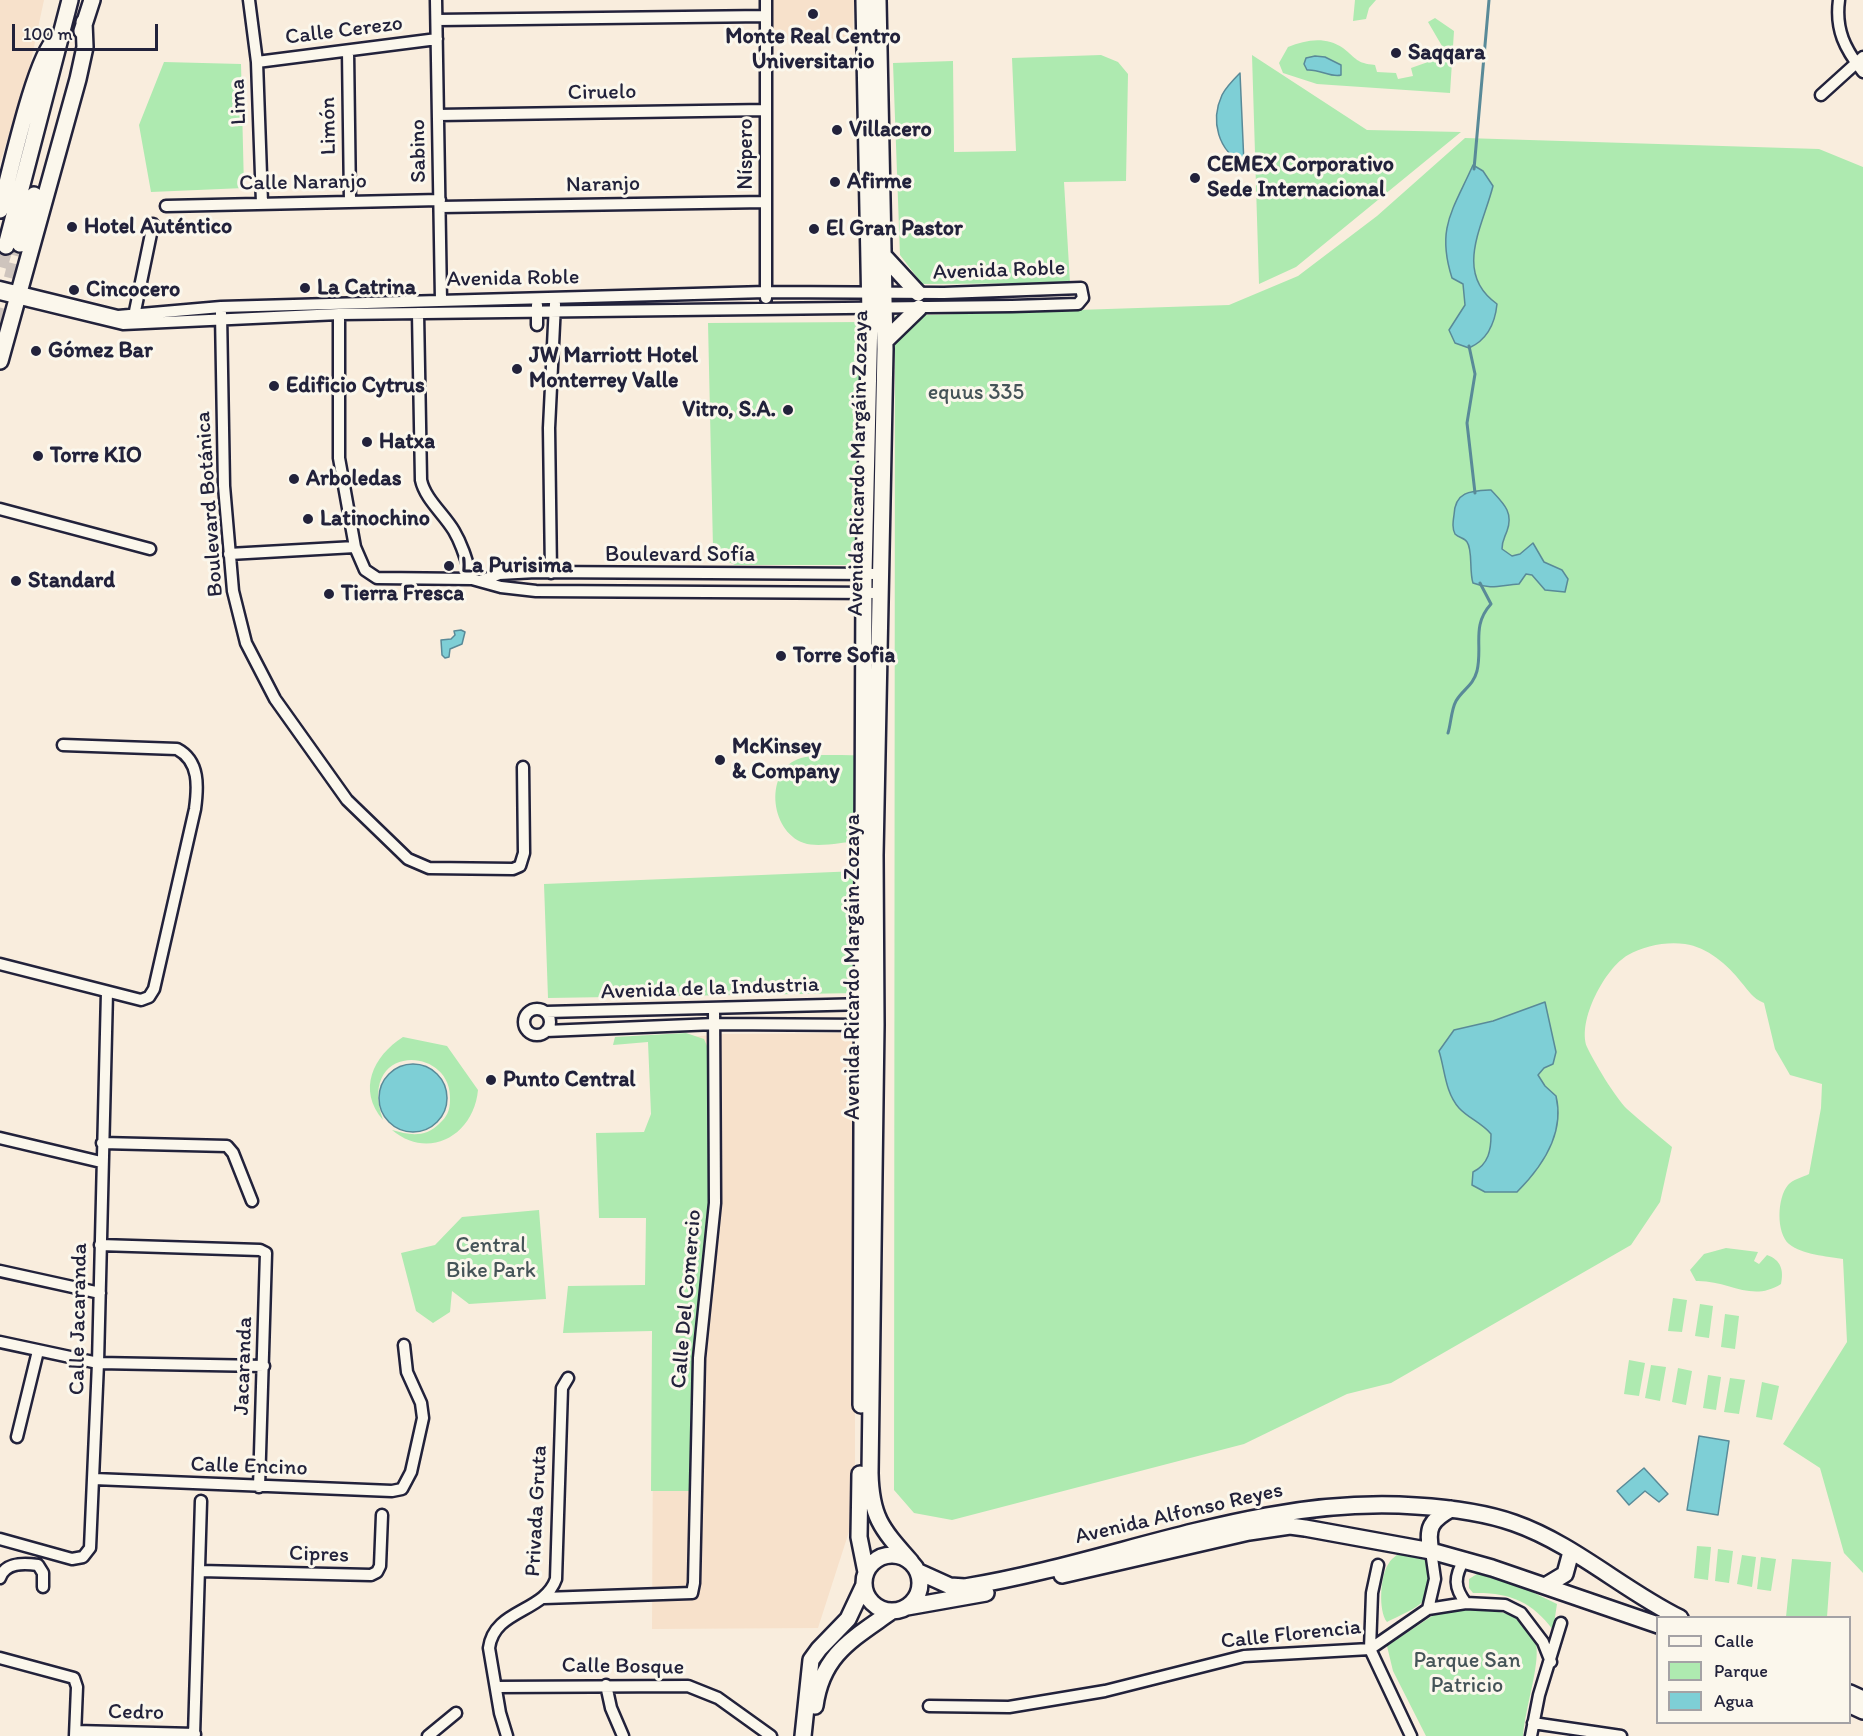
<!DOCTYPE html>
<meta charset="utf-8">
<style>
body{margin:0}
#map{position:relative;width:1863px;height:1736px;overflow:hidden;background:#f9eddd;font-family:Itim,sans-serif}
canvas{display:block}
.legend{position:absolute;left:1656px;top:1616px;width:195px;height:108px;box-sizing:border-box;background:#fbf7ec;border:2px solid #a4a2a5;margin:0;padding:8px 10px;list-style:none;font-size:18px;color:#22223b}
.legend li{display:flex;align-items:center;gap:12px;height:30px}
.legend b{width:30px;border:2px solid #a4a2a5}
.scale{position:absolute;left:12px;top:24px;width:146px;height:27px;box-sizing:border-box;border:3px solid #22223b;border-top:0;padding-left:8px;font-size:18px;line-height:21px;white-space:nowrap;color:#22223b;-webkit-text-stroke:4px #fbf7ec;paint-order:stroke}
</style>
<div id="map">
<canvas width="1863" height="1736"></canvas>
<ul class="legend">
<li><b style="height:8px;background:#fbf7ec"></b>Calle</li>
<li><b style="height:16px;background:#aeeab0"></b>Parque</li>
<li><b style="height:16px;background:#7ecfd6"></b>Agua</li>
</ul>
<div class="scale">100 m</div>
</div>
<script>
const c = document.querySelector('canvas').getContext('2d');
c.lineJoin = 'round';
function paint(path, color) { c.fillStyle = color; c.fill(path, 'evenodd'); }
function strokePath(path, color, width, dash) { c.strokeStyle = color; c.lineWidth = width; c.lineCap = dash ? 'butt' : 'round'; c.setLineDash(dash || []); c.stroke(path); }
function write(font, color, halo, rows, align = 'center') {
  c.font = font + ' Itim,sans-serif'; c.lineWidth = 6; c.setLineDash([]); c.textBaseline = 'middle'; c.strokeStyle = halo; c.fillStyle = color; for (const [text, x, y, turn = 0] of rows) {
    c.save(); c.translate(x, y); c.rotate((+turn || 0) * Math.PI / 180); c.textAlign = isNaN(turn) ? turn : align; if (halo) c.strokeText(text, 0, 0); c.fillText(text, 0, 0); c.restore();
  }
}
paint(new Path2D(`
 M0,0H44L28,75L0,163Z
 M771,0H854L853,39L772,40Z
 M855,1033V1513L818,1628L652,1629L655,1040L723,1034Z`), '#f7e1cb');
paint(new Path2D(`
 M1355,0H1376L1369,8L1366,19L1353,21Z
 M1435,18L1454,31L1450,93L1317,84L1283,73L1279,63L1288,47C1306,40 1325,36 1343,48C1357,59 1356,63 1375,65L1377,72L1396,73L1398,79L1413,76L1411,68L1428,62L1426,57L1442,46L1428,22Z
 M1101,55L1118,62L1128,74L1126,181L1064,182L1070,283L922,284L900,255L893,63L953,61L954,152L1016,151L1012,58Z
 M1252,55L1367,130L1461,132L1296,267L1259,284Z
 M164,62L241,64L244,188L151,192L139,125Z
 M1465,138L1819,149L1863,167V1573L1844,1553L1820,1468L1783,1444L1847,1342L1843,1259C1826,1256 1803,1255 1789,1244C1776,1233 1777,1198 1788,1185C1792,1180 1803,1177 1809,1174L1821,1108L1822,1084L1790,1075L1775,1049L1764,1003C1752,998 1749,991 1741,982C1728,965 1707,947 1685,944C1667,941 1643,946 1628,955C1605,968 1577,1021 1587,1047C1594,1062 1615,1097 1627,1109C1641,1122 1657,1134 1672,1147L1660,1202L1631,1245L1391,1383L1347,1394L1244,1444L952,1520L914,1513L894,1490L895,316L1229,305L1298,276L1377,216Z
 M863,322V549L848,565H735L720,558L713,548L708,323Z
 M861,755L859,841C843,842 818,848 804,843C769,831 764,769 801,758C818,753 843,756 861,755Z
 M858,871L860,993L548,998L544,884Z
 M686,1033L704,1039L707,1046L710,1162L707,1243L692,1367V1491H651L652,1331L563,1333L568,1286L645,1285L646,1218H599L596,1133L644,1132L651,1114L648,1042L613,1045L615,1037Z
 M403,1037L447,1046L478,1090C474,1135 429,1161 392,1130C409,1135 425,1138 439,1124C447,1117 450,1110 450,1100C453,1045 356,1042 383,1120C357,1090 373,1056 403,1037Z
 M539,1210L546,1299L469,1304L452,1291L450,1312L433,1323L416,1311L401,1253L435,1245L462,1217Z
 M1726,1248L1758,1252L1754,1261L1759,1264L1767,1255C1781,1260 1784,1270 1781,1284C1751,1303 1729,1280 1696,1281L1690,1270L1704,1254Z
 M1673,1298L1687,1300L1682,1332L1668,1331Z
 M1700,1304L1713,1306L1709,1338L1695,1336Z
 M1725,1314L1739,1316L1735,1349L1721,1347Z
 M1629,1360L1645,1363L1639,1396L1624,1394Z
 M1651,1365L1666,1367L1660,1401L1645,1398Z
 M1678,1368L1692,1371L1686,1405L1672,1402Z
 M1708,1375L1721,1377L1716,1410L1703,1408Z
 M1730,1378L1745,1380L1739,1414L1724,1412Z
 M1762,1382L1779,1386L1772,1420L1756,1417Z
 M1697,1546L1711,1547L1708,1580L1694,1578Z
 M1718,1549L1733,1551L1729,1583L1715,1581Z
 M1399,1553L1427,1559C1433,1605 1425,1603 1387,1622C1378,1611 1380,1575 1389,1563C1391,1559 1396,1556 1399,1553Z
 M1742,1555L1756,1557L1752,1587L1737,1584Z
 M1761,1557L1776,1559L1771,1591L1757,1589Z
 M1792,1559L1831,1562L1827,1617H1786Z
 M1480,1572L1528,1590L1557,1604L1553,1630C1532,1601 1508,1592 1473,1593L1469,1588V1579Z
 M1463,1609C1571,1609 1531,1665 1523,1736H1426L1393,1671L1387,1646L1435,1614Z`), '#aeeab0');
const water = new Path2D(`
 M1315,56L1325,57L1341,65V75C1331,78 1320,69 1307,70L1304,64L1306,58Z
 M1240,73L1244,164C1218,151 1210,121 1222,95C1226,87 1234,79 1240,73Z
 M1473,165L1483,171L1493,186C1483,226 1453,273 1497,304C1495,324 1487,340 1469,348L1455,343L1449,330L1465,305L1463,284L1452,278C1436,228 1453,210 1473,165Z
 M1491,490C1503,503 1514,512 1507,531C1504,539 1502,541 1502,549L1512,556L1520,554L1533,543L1544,562L1562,570L1568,579L1565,592L1545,590L1532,575L1526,574L1519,584C1501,585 1491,590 1473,583C1469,571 1473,550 1467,542C1465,538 1459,538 1455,534C1452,528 1453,522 1454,515C1455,491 1471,491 1491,490Z
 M461,630L465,632L462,644L450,649L449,657L445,658L442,655L441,640L451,639L455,635L454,631Z
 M1545,1002L1556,1052L1553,1064L1544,1068L1538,1075L1545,1086L1556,1096C1565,1133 1542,1167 1517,1192H1485L1472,1185L1473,1172C1489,1164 1491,1150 1491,1134C1482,1123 1468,1118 1459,1108C1445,1092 1445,1070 1439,1051L1454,1030L1493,1021Z
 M379 1098a34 34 0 1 1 68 0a34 34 0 1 1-68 0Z
 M1699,1436L1729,1441L1718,1515L1687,1510Z
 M1644,1468L1668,1494L1659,1502L1645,1491L1629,1505L1617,1491Z`);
paint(water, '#7ecfd6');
strokePath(water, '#598a98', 1.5);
strokePath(new Path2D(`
 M1474,169L1489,0
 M1469,346L1475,374L1467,423L1475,493
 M1448,733C1451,724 1451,710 1456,701C1463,689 1473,686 1477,671C1483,646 1471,626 1491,604L1480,583`), '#598a98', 3);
strokePath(new Path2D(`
 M0,267L6,246
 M0,323L20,244`), '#cec4bd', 15, [15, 8]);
const street = new Path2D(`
 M249,0L257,62L262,203
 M436,0L441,300
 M766,0V298
 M1839,0C1835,30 1845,49 1863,72
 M437,20L766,16
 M348,51L350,201
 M257,62L437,39
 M1821,95L1863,57
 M438,115L766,110
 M166,206L440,200
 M440,207L766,202
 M0,287L118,316L221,307L766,292L944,293L1081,288L1083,298L1078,304L1012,306L339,314L123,324L0,294
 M221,313L224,486L233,591L246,643L275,699L347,800L408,859L429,868L513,869L520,866L524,853L523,767
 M418,313L421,480C425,499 444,514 454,531C463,546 467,562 472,579
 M339,314V458L355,547L365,570L377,578L472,579L501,587L536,591L879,593
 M134,316L153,224
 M537,325V305
 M0,509L150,549
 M229,554L355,547
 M551,573L549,428L555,304
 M481,581L499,574L536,572L880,574
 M0,964L141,1000L149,997L154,989L195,809C198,787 200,761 177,749L63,745
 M524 1022a13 13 0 1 1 26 0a13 13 0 1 1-26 0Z
 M546,1012L867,1004
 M546,1031L715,1024L867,1025
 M0,1138L101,1162
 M102,1143L227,1146L233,1153L252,1201
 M100,1245L260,1250L266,1253L259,1487
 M0,1271L100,1293
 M0,1342L98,1363L264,1366
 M17,1437L38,1351
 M94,1479L392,1491L402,1489L411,1472L423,1418L421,1403L407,1372L404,1345
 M0,1539L72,1559L83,1557L90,1548L98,1363L107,992
 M1464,1560C1454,1577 1454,1588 1466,1603
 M1378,1565L1372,1593L1370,1649L1411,1736
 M200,1571L371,1575L377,1572L380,1566L382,1515
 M0,1578C5,1562 24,1563 38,1565L43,1573V1587
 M544,1598L692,1593L694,1583L699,1358L715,1203L714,1008
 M1428,1609L1435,1579L1431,1551
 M0,1658L74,1678L77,1687L75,1736
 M606,1685L611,1708L623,1736
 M496,1687L688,1686L718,1698L771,1736
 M929,1706L1009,1707L1105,1691L1244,1656L1370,1649L1428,1609L1466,1603L1505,1605L1521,1613L1543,1642L1551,1662
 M1533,1723L1621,1736
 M76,1731L195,1734
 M194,1736L201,1501
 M428,1736L456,1713
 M507,1736L500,1713L489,1648C494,1609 544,1613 556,1579L562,1388L568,1378
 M1531,1736L1539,1695L1561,1623`);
const secondary = new Path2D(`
 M878,0L885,349L875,855L876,1025L870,1473C871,1518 882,1529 911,1562
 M82,31L92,0
 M0,210C9,178 35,57 55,40
 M20,244L34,195
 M6,246L70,0
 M882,254L918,293
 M885,341L919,308
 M0,361L78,79L85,47L84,22
 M861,1405L864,574L870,316L864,0
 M860,1474L859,1537L866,1572
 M1431,1551C1426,1528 1431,1520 1451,1509
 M864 1583a28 28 0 1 1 56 0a28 28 0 1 1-56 0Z
 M919,1572L950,1586L965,1587C1117,1562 1259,1495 1416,1506C1448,1508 1483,1512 1514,1523C1574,1544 1623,1590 1680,1618
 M1062,1575L1249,1532L1290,1526L1305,1528L1431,1551L1492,1568L1658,1625
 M1545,1586L1565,1574L1571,1552
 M907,1607L986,1593
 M1850,1693L1863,1699
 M1850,1705L1863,1711
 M815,1706C822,1654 853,1639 892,1611
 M803,1736L811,1660L819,1649L848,1619L864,1585`);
strokePath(street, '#22223b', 15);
strokePath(secondary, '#22223b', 20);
strokePath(street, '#fbf7ec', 10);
strokePath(secondary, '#fbf7ec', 15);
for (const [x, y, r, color] of [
 [813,14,6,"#22223b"],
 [1396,53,6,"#22223b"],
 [837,130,6,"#22223b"],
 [1195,178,6,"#22223b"],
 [835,182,6,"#22223b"],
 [72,227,6,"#22223b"],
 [814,229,6,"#22223b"],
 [305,288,6,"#22223b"],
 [74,290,6,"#22223b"],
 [36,351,6,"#22223b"],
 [517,369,6,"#22223b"],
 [274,386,6,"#22223b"],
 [788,410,6,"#22223b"],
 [367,442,6,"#22223b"],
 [38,456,6,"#22223b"],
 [294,479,6,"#22223b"],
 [308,519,6,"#22223b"],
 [449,566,6,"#22223b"],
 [16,581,6,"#22223b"],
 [329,594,6,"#22223b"],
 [781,656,6,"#22223b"],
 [720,760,6,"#22223b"],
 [491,1080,6,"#22223b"]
]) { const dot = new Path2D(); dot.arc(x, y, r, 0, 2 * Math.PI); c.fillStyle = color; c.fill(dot); strokePath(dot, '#fbf7ec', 2); }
write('22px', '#22223b', '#fbf7ec', [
 ["Calle Cerezo",344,31,-7],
 ["Ciruelo",602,93,-1],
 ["Lima",239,102,-92],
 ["Limón",329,126,-91],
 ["Sabino",419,151,-91],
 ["Níspero",746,154,-90],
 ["Calle Naranjo",303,183,-1],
 ["Naranjo",603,185,-1],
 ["Avenida Roble",999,271,-2],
 ["Avenida Roble",513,279,-1],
 ["Avenida Ricardo Margáin Zozaya",859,463,-89],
 ["Boulevard Botánica",210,504,-94],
 ["Boulevard Sofía",680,555],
 ["Avenida Ricardo Margáin Zozaya",853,967,-90],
 ["Avenida de la Industria",710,989,-2],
 ["Calle Del Comercio",687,1299,-85],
 ["Calle Jacaranda",79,1319,-89],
 ["Jacaranda",244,1366,-88],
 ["Calle Encino",249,1467,2],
 ["Privada Gruta",537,1511,-87],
 ["Avenida Alfonso Reyes",1179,1514,-13],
 ["Cipres",319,1555,2],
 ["Calle Florencia",1291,1635,-6],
 ["Calle Bosque",623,1667,1],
 ["Cedro",136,1713,1]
]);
write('bold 22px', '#22223b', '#fbf7ec', [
 ["Monte Real Centro",813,37,"center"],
 ["Universitario",813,62,"center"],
 ["Saqqara",1408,53],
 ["Villacero",849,130],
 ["CEMEX Corporativo",1207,165],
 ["Sede Internacional",1207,190],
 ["Afirme",847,182],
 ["Hotel Auténtico",84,227],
 ["El Gran Pastor",826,229],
 ["La Catrina",317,288],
 ["Cincocero",86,290],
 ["Gómez Bar",48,351],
 ["JW Marriott Hotel",529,356],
 ["Monterrey Valle",529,381],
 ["Edificio Cytrus",286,386],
 ["Vitro, S.A.",776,410,"right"],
 ["Hatxa",379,442],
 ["Torre KIO",50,456],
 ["Arboledas",306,479],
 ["Latinochino",320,519],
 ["La Purisima",461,566],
 ["Standard",28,581],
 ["Tierra Fresca",341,594],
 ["Torre Sofia",793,656],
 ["McKinsey",732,747],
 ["& Company",732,772],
 ["Punto Central",503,1080]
], 'left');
write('22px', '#455458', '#fbf7ec', [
 ["equus 335",976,393],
 ["Central",491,1246],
 ["Bike Park",491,1271],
 ["Parque San",1467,1661],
 ["Patricio",1467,1686]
]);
</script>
